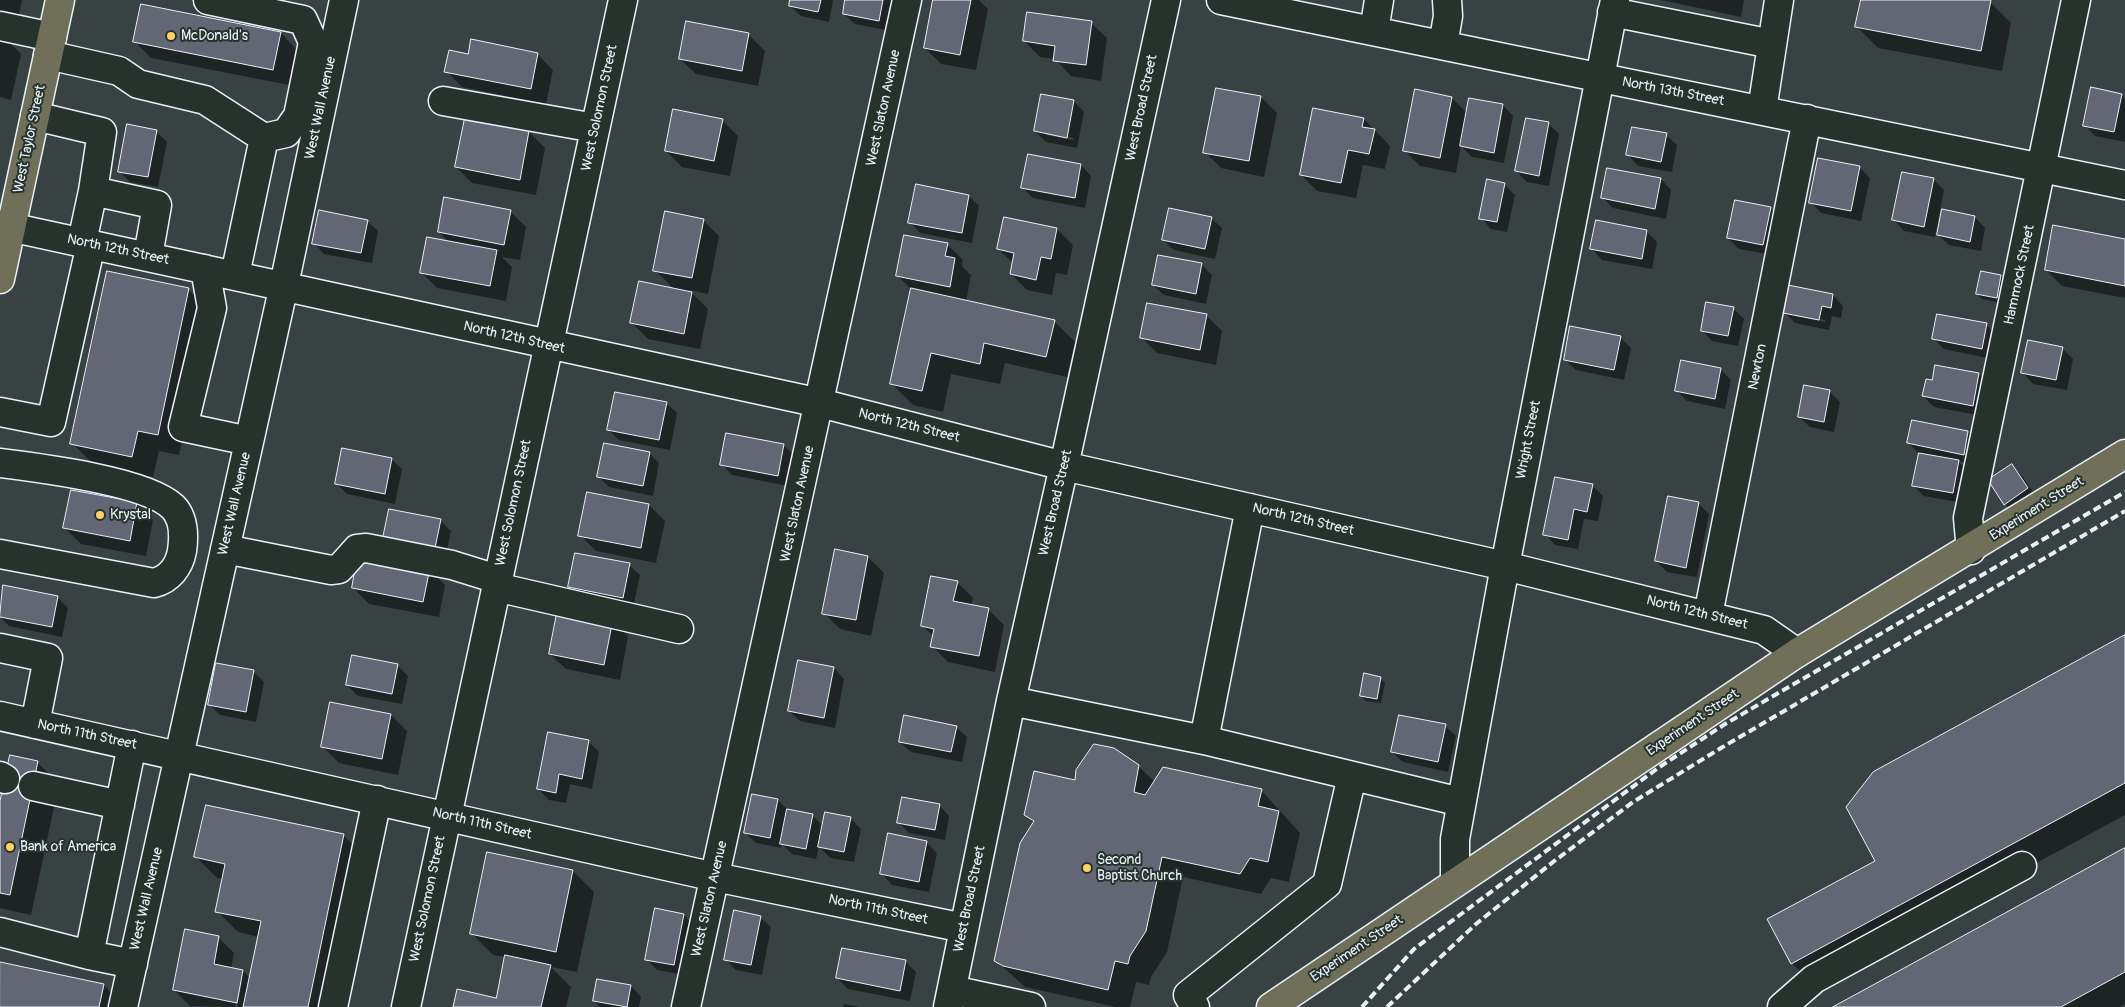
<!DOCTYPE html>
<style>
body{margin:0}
canvas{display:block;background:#384242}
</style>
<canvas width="2125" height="1007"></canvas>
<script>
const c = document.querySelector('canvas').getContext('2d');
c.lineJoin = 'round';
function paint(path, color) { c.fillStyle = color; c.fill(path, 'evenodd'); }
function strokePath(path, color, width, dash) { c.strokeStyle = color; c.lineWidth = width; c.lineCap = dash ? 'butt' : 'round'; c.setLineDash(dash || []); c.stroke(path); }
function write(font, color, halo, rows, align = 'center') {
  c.font = font + ' Pangolin,sans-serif'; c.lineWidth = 4; c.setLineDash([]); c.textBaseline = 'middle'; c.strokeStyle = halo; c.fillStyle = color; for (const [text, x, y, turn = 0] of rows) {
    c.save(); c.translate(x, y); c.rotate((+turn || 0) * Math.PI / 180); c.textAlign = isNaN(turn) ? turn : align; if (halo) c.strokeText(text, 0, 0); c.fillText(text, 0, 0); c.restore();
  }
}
paint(new Path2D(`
 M0,0H22L15,34L0,31Z
 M791,0H833L829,22L801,16L790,6Z
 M847,0H896L890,31L855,24L844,14Z
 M935,0H979L988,9L976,70L941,64L925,48Z
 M1661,0H1744L1741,17Z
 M1862,0L1990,2L2011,23L2002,71L1878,48L1857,27Z
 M1091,23L1107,38L1101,81L1071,76L1055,59L1040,57L1024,41Z
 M0,33L21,54L11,100L0,97Z
 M281,33L296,49L289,85L151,58L135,42Z
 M749,35L765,51L758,86L696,74L680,59Z
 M537,54L553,70L546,104L462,87L446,71L469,55Z
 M1217,89L1261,97L1277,113L1264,177L1221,168L1205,152Z
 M2121,95L2125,98V142L2095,136L2085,125Z
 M1452,98L1468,114L1503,105L1513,116L1504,163L1472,157L1461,146L1456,173L1420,166L1404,150Z
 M1074,101L1084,112L1077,148L1046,142L1035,131ZM1046,132L1073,138V140L1046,135Z
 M1364,119L1390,146L1385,169L1363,165L1356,198L1317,191L1301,175Z
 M722,120L738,136L730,176L682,167L666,151Z
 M1548,123L1559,134L1549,186L1527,182L1516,171Z
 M156,131L167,142L158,187L130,182L119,171Z
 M529,132L545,148L536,195L472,183L456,167Z
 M1666,135L1677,145L1672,172L1638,166L1628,155Z
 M1081,165L1091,176L1085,208L1033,198L1023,188Z
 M1859,167L1870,178L1861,221L1821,213L1811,202Z
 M1608,169L1661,179L1671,190L1666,219L1613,208L1603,198Z
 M1933,179L1944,190L1935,237L1904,231L1894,220Z
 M1504,184L1515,195L1507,232L1491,229L1481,218Z
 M969,196L979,206L972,243L920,233L910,222Z
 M1770,208L1781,219L1773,255L1739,249L1728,238Z
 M510,211L526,227L520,260L502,257L512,267L506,301L437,288L421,272L450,243L439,232Z
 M1975,217L1985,228L1981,251L1949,245L1938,235Z
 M1005,218L1057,229L1073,245L1067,275L1056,273L1052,295L1027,290L1011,274L1013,263L998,249Z
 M1211,218L1222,228L1215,259L1174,250L1163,240Z
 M703,220L719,236L708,294L689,290L708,309L700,349L648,339L632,323L674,289L655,270Z
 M367,221L378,231L372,263L324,254L314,243Z
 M1647,232L1657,242L1652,269L1602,260L1592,249Z
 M2125,240V298L2062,286L2046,270Z
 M947,244L963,260L962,266L971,275L966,302L1054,321L1075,342L1067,377L1005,363L1000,384L951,374L943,412L913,405L892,384L912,290L898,276Z
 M1201,264L1212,275L1206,304L1164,295L1153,285Z
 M108,272L189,290L210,311L179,455L159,451L153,477L93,464L72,443Z
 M2001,276L2006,281L2001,303L1982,299L1977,294Z
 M1833,295L1843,306L1841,318L1832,316L1829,330L1795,323L1784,312ZM1795,314L1825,320V322L1795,316Z
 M1733,308L1744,319L1738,346L1712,341L1702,330Z
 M1206,315L1222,331L1216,365L1157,353L1141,337Z
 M1986,324L1997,335L1992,359L1944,349L1934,339Z
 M1620,337L1631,348L1624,380L1576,370L1565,360Z
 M2062,348L2073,359L2067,390L2033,384L2023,373Z
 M1936,366L1979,374L1989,385L1983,416L1934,407L1923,396L1933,381Z
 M1720,369L1731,380L1725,409L1687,401L1676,390Z
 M1805,387L1830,392L1840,402L1834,432L1810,427L1799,417Z
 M666,403L677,413L670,450L619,440L609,430Z
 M1968,432L1978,443L1974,464L1958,461L1969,472L1963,503L1924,496L1913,485L1920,454L1908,443Z
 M783,445L794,455L788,486L732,475L722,464Z
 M649,453L659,463L653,496L609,487L599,477Z
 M391,459L402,469L395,504L347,494L336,483Z
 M2012,465L2022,476L2038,499L2016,514L2005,504Z
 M1592,485L1603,496L1598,521L1584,519L1578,549L1555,545L1545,534Z
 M72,491L137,504L153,520L146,556L81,544L65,528Z
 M1698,503L1709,514L1697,577L1667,572L1656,561Z
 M649,505L665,521L656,563L596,551L580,535Z
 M440,520L451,531L444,563L394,553Z
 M868,557L884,573L871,636L840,629L824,613Z
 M629,565L640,575L633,608L580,598L569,587Z
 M429,569L445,585L439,617L369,604L353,588Z
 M957,582L973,598L971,606L988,609L1004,625L995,672L948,662L932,646L934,637L923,626Z
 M4,587L57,597L68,608L62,637L9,626L0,617Z
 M612,620L628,636L620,680L566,669L550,654Z
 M2125,636V815L1813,984L1792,963L1769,920L1877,861Z
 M799,662L834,668L844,679L835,728L800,721L789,711Z
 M397,665L408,676L402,704L358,696L347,685Z
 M253,671L264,682L256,722L220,715L209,704Z
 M1380,678L1385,683L1381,703L1366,701L1361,696Z
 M391,715L407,731L398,775L339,763L323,747Z
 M1445,726L1456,736L1448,772L1403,762L1392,752Z
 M956,727L967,737L962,762L911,752L900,742Z
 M589,742L599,752L592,789L570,784L566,803L549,800L538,789Z
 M38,763L59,784L31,915L0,908V807Z
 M1138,766L1155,782L1261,790L1300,833L1289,882L1271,878L1261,894L1183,877L1167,952L1151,977L1149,985L1136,982L1130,1007H1116L1025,987L995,960L1034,823L1025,814L1076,781Z
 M778,800L788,810L812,815L824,827L850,818L861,829L854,862L830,858L819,846L816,859L792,854L782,844L781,848L756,843L745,833Z
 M939,805L949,816L945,840L909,833L898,822Z
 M343,835L364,856L333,1007H237L242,981H240L235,1007L190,1006L174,990L218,937L234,953L231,969L243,971L251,979L259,937L238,932L217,911L223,879L217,878L196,857Z
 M926,842L937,853L929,892L892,885L882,874Z
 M2125,849V1004L2120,1007H1836Z
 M573,871L594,892L577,972L551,967L571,987L566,1007H454L497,999L506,957L493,955L472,934Z
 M684,915L694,926L685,975L657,970L646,959Z
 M760,917L771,927L762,975L736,970L726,960Z
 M905,961L916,972L910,1001L848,989L837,978Z
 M0,963L104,985L124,1007H0Z
 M631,986L641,997L639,1007H600L594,1001Z
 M844,1004L860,1007H843Z`), '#0007');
const building = new Path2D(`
 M790,0H821L818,12L789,6Z
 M845,0H883L879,21L843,14Z
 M933,0H971L960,55L924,48Z
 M1861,0H1991L1981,51L1855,27Z
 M141,4L281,32L273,70L133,42Z
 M1027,12L1092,21L1086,65L1053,61L1055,46L1023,41Z
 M686,21L749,33L742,71L679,59Z
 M471,39L538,53L531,89L444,72L449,50L468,54Z
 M2091,87L2122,94L2114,132L2083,126Z
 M1216,88L1261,96L1249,161L1203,153Z
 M1415,89L1452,97L1440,158L1403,151Z
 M1041,94L1074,100L1067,138L1034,131Z
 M1469,98L1503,104L1494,153L1460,146Z
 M1313,108L1364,118L1362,127L1375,129L1369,154L1348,150L1341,183L1300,175Z
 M673,109L723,119L714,161L665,151Z
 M465,118L529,131L520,180L455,167Z
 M1526,118L1549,122L1539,176L1515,171Z
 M127,124L157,130L148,177L118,172Z
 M1632,127L1667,133L1661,162L1626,155Z
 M1028,154L1081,164L1075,198L1021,188Z
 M1818,158L1860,166L1851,211L1809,203Z
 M1607,168L1661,178L1655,209L1601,198Z
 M1902,172L1934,178L1924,227L1892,220Z
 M1487,179L1505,183L1497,222L1479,219Z
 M916,184L969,195L962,233L908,223Z
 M444,197L511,210L504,245L438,232Z
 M1735,200L1771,207L1763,245L1727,238Z
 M1169,208L1212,217L1205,249L1162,240Z
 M1942,209L1975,216L1970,242L1937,235Z
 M319,210L368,220L361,253L312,244Z
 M665,211L704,219L692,278L653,271Z
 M1004,217L1057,228L1051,259L1041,257L1036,280L1010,274L1014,253L997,249Z
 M1596,220L1647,230L1642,259L1590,249Z
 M2053,225L2125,239V286L2045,270Z
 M904,235L948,243L945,256L955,258L950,287L896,276Z
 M427,237L497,250L490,286L420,273Z
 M1158,255L1202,263L1196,294L1152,285Z
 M107,271L189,288L158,435L138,431L132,457L70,444Z
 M1981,271L2001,275L1997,298L1976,294Z
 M639,281L692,292L684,334L630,323Z
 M1788,285L1833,294L1831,308L1822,306L1819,320L1783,313Z
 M911,288L1055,320L1046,357L984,343L980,364L931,353L922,391L890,384Z
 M1706,302L1734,307L1728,336L1701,331Z
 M1147,303L1207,314L1200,350L1140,338Z
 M1937,314L1987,323L1982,349L1932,339Z
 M1570,326L1621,336L1614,370L1564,360Z
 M2028,340L2063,347L2056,380L2021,373Z
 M1681,360L1721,368L1715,399L1675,391Z
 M1935,365L1979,373L1973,406L1922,396L1926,379L1932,380Z
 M1804,385L1830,390L1824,422L1798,417Z
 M615,392L667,402L659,440L607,430Z
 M1912,420L1968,431L1964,455L1907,443Z
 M726,433L784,444L778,476L720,465Z
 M604,443L650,452L643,486L597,477Z
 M342,448L392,458L385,494L335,484Z
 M1919,453L1959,460L1953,493L1912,486Z
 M2012,464L2028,488L2004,505L1988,480Z
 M1555,477L1593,484L1587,512L1574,509L1568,540L1543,535Z
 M71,490L137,502L130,541L63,528Z
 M587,492L649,504L641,548L578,536Z
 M1668,496L1699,502L1686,568L1655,561Z
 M389,509L441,519L434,553L382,543Z
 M835,549L868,556L856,620L822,614Z
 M575,553L630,563L623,598L568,587Z
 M358,554L430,568L423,602L352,588Z
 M931,576L958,581L953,601L989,608L979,656L930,647L934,629L921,626Z
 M3,585L58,596L52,627L0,617Z
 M558,608L613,619L604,665L549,654Z
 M2125,635V783L1791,964L1767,919L1875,861L1846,807L1873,772Z
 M352,655L398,664L392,694L346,685Z
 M798,660L834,667L824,718L788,711Z
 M216,663L254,670L246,712L208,705Z
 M1364,673L1381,677L1377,699L1360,696Z
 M330,702L391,714L382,759L321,747Z
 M904,715L957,726L951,752L899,742Z
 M1399,715L1446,724L1438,762L1391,752Z
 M548,732L589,740L582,779L559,774L556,793L537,789Z
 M1094,744L1114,748L1139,765L1134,792L1145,795L1163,767L1262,789L1258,806L1279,811L1268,862L1250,858L1240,874L1162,857L1146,931L1130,956L1128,964L1115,961L1108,990L1003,966L994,961L1020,843L1034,821L1024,815L1034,771L1075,780L1076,770Z
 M10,755L38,761L10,895L0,893V801Z
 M752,794L778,799L770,838L744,833Z
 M902,797L940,804L935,830L897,823Z
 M206,805L344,834L308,1007H243L261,921L215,912L225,864L194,857Z
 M787,809L813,814L806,849L780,844Z
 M825,812L851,817L844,852L818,847Z
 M888,833L927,841L919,882L880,874Z
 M2125,848V972L2061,1007H1833Z
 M487,852L573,870L556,952L470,934Z
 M655,908L684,914L674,965L645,960Z
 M734,910L761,916L751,965L724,960Z
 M185,929L219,936L214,964L243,970L237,1003L173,990Z
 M842,948L906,960L900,991L836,978Z
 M505,955L551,965L541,1007H453L457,989L496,998Z
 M0,962L104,984L99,1007H0Z
 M597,979L631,985L627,1007L593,1001Z`);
paint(building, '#636674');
strokePath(building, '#e8f1f8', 1);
const minor = new Path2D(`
 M1221,0L2125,185
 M1612,12L1772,44
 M0,26L52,37
 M1374,31L1379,0
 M1443,45L1448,16L1447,0
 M48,55L119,71L138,84L205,100L264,138L286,133L298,116L313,42L303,20L208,0
 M443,101L595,128
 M1762,110L1779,0
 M35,116L102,132L93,191L157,205L148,256
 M0,225L820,403L1064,466L1505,566L1764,630L1797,653
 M82,242L93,191
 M205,269L212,308L183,427L249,441
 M235,275L264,138
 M0,412L51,422L91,244
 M0,463C40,468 146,481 173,507C184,518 184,537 182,551C179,567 169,579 154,583L0,554
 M225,549L331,570L339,569L357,549L366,548L452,565L497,579
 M1971,550L1968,518L2076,0
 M496,587L679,629
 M1708,615L1807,119
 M0,648L48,658L35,724
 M1011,701L1204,740L1250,508
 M0,716L715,877L964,928
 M1204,740L1461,802
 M132,745L89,955L133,964
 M0,776L5,779
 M33,786L120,805
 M1455,882V839L1505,566L1615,0
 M0,932L89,955
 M952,990L1031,1007
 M123,1007L284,285L344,0
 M333,1007L377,800
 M406,1007L623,0
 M686,1007L907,0
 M948,1007L1011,701L1064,466L1166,0
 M1195,1007L1188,995L1327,884L1352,776
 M1782,1007L1814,979L2022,866`);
const major = new Path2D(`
 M0,279L60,0
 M1271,1007L1797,653L2125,454`);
strokePath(minor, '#e8f1f8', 31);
strokePath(major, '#e8f1f8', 31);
strokePath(minor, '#26332d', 28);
strokePath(major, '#706f59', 28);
strokePath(new Path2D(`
 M1362,1007L1414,949L1658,768L1725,724L2125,492
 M1387,1007L1476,924L1553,862L1633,802L1721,748L2125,511`), '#e8f1f8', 4, [8, 4]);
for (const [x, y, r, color] of [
 [171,36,5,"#ffd166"],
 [100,515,5,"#ffd166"],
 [10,847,5,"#ffd166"],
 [1087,868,5,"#ffd166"]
]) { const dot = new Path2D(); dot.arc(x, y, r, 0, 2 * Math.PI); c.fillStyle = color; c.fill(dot); strokePath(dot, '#26332d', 2); }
write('14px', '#e8f1f8', '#26332d', [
 ["McDonald's",181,36],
 ["Krystal",110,515],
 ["Bank of America",20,847],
 ["Second",1097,860],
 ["Baptist Church",1097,876]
], 'left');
write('14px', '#e8f1f8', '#26332d', [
 ["North 13th Street",1673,92,11],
 ["West Wall Avenue",321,108,-78],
 ["West Solomon Street",600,108,-78],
 ["West Slaton Avenue",884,108,-78],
 ["West Broad Street",1142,108,-78],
 ["West Taylor Street",30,139,-78],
 ["North 12th Street",118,250,12],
 ["Hammock Street",2020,275,-78],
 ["North 12th Street",514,338,13],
 ["Newton",1758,367,-79],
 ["North 12th Street",909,426,14],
 ["Wright Street",1529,440,-79],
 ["West Solomon Street",514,503,-78],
 ["West Broad Street",1056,503,-77],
 ["West Wall Avenue",235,504,-77],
 ["West Slaton Avenue",798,504,-78],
 ["Experiment Street",2037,509,-32],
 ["North 12th Street",1303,520,13],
 ["North 12th Street",1697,613,14],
 ["Experiment Street",1693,723,-34],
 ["North 11th Street",87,735,12],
 ["North 11th Street",482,824,13],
 ["West Wall Avenue",147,899,-77],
 ["West Solomon Street",428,899,-78],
 ["West Slaton Avenue",710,899,-77],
 ["West Broad Street",970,899,-78],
 ["North 11th Street",878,910,12],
 ["Experiment Street",1357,949,-34]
]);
</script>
